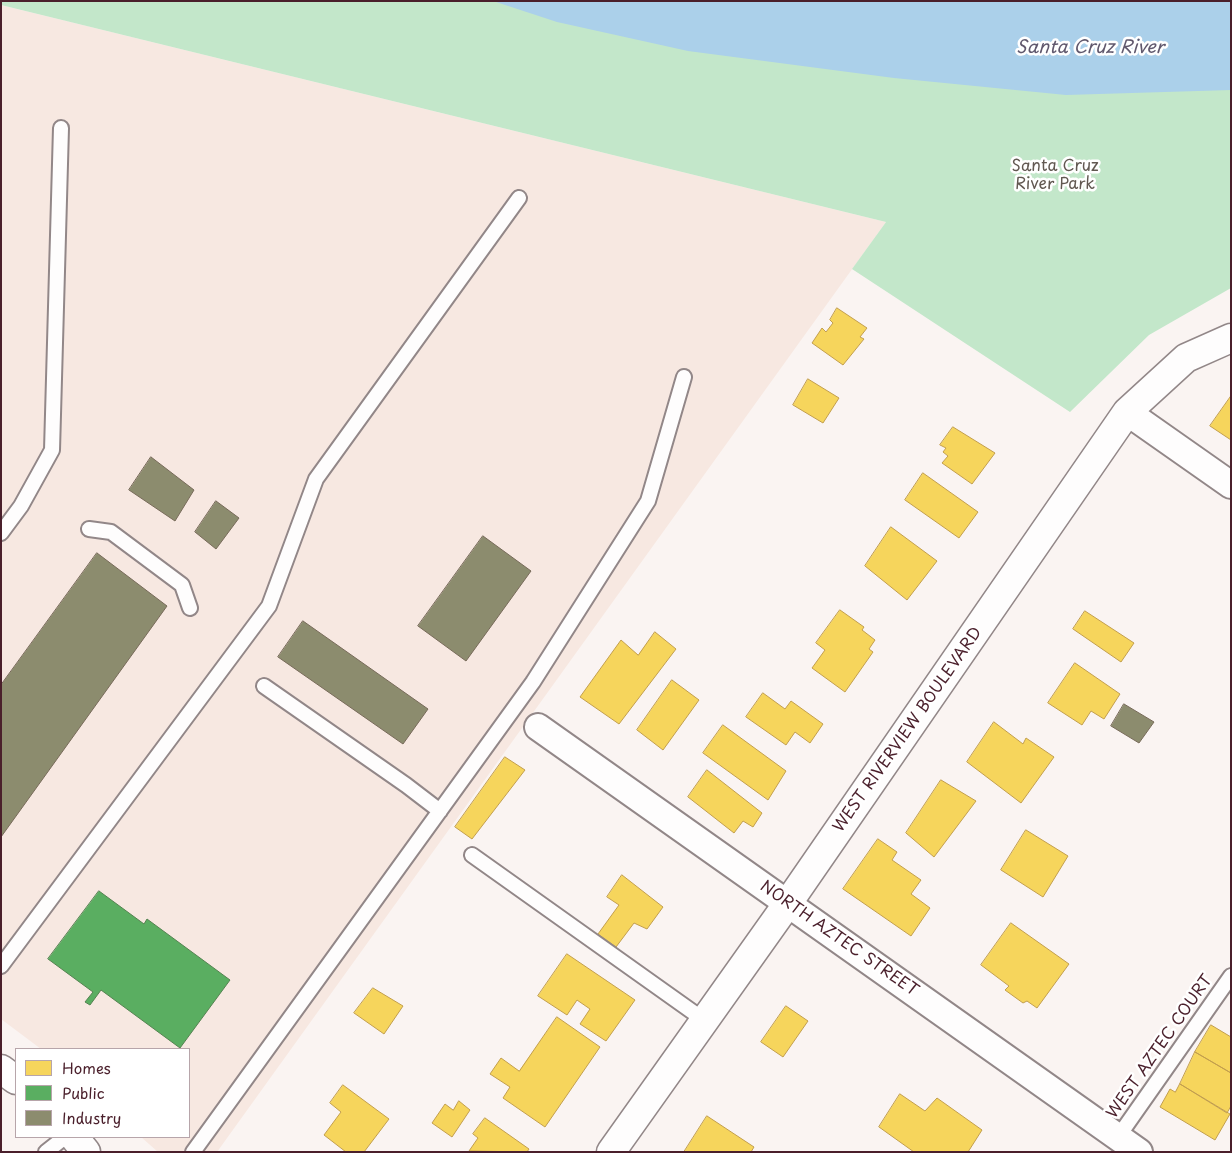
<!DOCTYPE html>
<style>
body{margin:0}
#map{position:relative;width:1232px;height:1153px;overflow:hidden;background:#faf4f2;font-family:"Playpen Sans",sans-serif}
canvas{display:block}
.frame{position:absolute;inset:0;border:2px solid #4a1f2b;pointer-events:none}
.legend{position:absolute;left:15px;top:1048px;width:175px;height:90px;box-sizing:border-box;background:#fff;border:1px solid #b7a5aa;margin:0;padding:6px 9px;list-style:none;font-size:15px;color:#4a1f2b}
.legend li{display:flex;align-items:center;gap:10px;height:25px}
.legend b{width:25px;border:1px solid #b7a5aa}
</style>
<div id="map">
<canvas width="1232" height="1153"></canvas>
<div class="frame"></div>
<ul class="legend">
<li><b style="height:14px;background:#f6d55c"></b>Homes</li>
<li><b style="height:14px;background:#5aae61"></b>Public</li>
<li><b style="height:14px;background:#8c8c6e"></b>Industry</li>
</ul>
</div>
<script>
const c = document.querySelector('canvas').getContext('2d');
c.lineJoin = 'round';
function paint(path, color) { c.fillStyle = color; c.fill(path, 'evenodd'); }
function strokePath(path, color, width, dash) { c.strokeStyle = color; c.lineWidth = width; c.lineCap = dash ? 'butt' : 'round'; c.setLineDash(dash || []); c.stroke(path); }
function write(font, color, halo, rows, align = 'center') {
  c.font = font + ' "Playpen Sans",sans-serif'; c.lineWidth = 5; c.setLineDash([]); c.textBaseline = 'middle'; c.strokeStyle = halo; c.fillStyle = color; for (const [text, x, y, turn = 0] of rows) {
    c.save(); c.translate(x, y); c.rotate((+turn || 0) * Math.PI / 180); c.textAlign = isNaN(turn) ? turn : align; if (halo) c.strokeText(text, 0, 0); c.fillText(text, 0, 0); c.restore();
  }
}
paint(new Path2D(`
 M1,5L886,222L217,1152H158L141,1137H189V1049H41L1,1019Z`), '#f7e8e1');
paint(new Path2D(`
 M1,1H1231V288L1149,335L1070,412L852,269L886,222L1,5Z`), '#c3e7ca');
paint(new Path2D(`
 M493,1H1231V90L1066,95L894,78L688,51L557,22Z`), '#abd0ea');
const homes = new Path2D(`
 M837,308L867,328L860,337L864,339L843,365L812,343L822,328L826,332L833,323L830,320Z
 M808,379L839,398L823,423L793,405Z
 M1231,396V440L1210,426Z
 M953,427L995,453L972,484L942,463L948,456L943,452L946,448L940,445Z
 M923,473L978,512L959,538L905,500Z
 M891,527L937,561L907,600L865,566Z
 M840,610L864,627L862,630L875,640L869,649L873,652L845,692L812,668L825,650L816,643Z
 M1085,611L1134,643L1121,662L1073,629Z
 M655,632L676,649L619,724L580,697L621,640L638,655Z
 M1075,663L1120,694L1104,719L1091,711L1082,725L1048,703Z
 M672,680L699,700L663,750L637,730Z
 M763,693L785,709L791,701L823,724L810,743L795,732L786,745L746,717Z
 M994,722L1023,744L1026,738L1054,757L1021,803L967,762Z
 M723,725L786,771L768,800L703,753Z
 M505,757L525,770L472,839L455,827Z
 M707,770L762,813L753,827L743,821L734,833L688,797Z
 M941,780L976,801L934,857L906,833Z
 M1026,830L1068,856L1043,897L1001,870Z
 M878,839L897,852L892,860L921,880L911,894L930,908L911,936L843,889Z
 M622,875L663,907L647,929L634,923L616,947L598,934L619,905L607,897Z
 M1011,923L1069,964L1037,1008L1027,1001L1023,1003L1005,990L1009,986L981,965Z
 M567,954L635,1000L606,1041L580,1024L590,1009L577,1000L567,1015L538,996Z
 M373,988L403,1006L384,1034L354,1013Z
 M786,1006L808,1021L783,1057L761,1042Z
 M557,1017L600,1047L545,1127L503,1098L510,1087L490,1074L501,1058L519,1071Z
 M1211,1025L1231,1037V1073L1195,1052Z
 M1195,1052L1231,1073V1106L1227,1113L1180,1084Z
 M1180,1084L1230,1114L1215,1140L1160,1107L1170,1089L1175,1092Z
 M343,1085L389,1119L364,1152H346L324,1135L341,1112L330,1103Z
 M900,1094L925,1111L937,1098L982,1130L968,1152H914L879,1127Z
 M459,1101L470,1110L452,1137L432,1123L445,1104L453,1110Z
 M707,1116L754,1147L751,1152H684Z
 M485,1118L529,1149L527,1152L469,1151L478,1138L473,1134Z`);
paint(homes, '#f6d55c');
strokePath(homes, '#c29e4d', 1);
const public = new Path2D(`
 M99,891L144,924L147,919L230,980L180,1048L101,990L90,1005L85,1002L93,992L48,959Z`);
paint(public, '#5aae61');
strokePath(public, '#558351', 1);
const industry = new Path2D(`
 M151,457L194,490L175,521L129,490Z
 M216,501L239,518L216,549L195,532Z
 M483,536L531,571L466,661L418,626Z
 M97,553L167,606L1,837V685Z
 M303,621L428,709L403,744L278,657Z
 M1124,704L1154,722L1139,743L1111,726Z`);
paint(industry, '#8c8c6e');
strokePath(industry, '#786b5a', 1);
const lane = new Path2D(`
 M89,529L111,532L182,585L190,608
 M1,533L21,506L52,450L61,128
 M264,686L406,785L440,811
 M472,855L704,1020
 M1,966L269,606L316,479L519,198
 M1118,1137L1231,976
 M46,1152L65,1137
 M193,1152L533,682L648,501L684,377`);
const street = new Path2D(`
 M1127,412L1231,485
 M538,727L1139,1152`);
const secondary = new Path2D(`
 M1,1069L16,1080
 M74,1137L86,1152
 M611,1152L788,903L1127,412L1186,358L1231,338`);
strokePath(lane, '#928788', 18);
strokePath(street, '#928788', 30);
strokePath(secondary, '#928788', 31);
strokePath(lane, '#fefdfd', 14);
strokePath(street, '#fefdfd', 26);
strokePath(secondary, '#fefdfd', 28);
write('16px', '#615851', '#fff', [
 ["Santa Cruz",1055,167],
 ["River Park",1055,185]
]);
write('16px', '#4a1f2b', '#fff', [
 ["WEST RIVERVIEW BOULEVARD",908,730,-55],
 ["NORTH AZTEC STREET",839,939,35],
 ["WEST AZTEC COURT",1160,1047,-55]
]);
write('italic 18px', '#60586d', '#fff', [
 ["Santa Cruz River",1090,48]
]);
</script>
